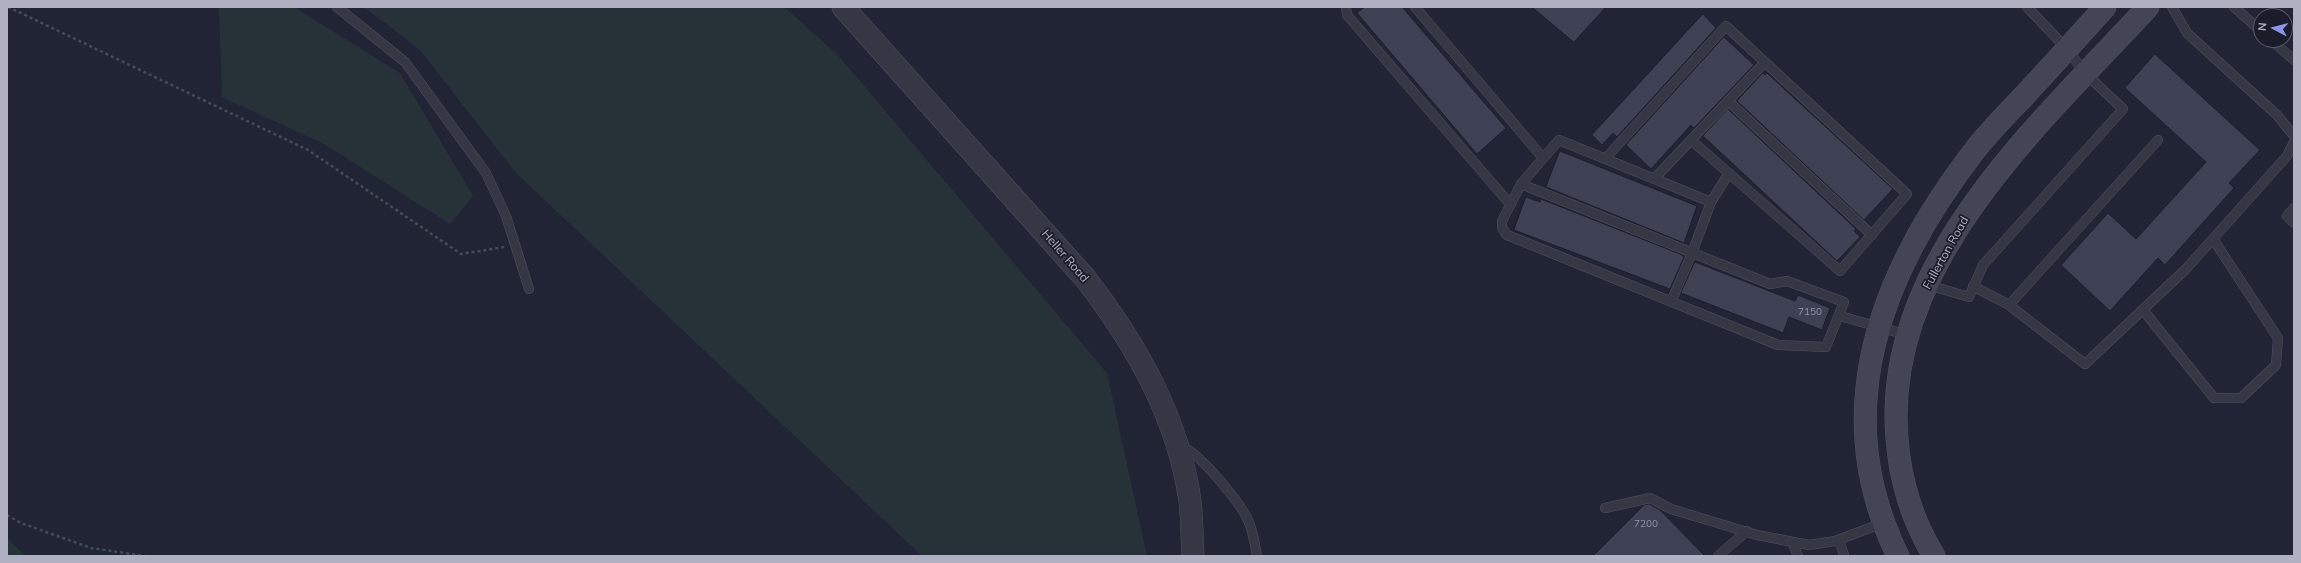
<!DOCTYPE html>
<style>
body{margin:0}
#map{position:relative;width:2301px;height:563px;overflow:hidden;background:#212434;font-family:Mulish,sans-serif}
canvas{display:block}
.frame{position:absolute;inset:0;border:8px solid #afb1c2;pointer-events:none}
.north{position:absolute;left:2253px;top:8px;width:40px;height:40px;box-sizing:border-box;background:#1a1c29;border:1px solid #565866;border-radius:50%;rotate:277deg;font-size:11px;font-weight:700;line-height:16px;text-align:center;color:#afb1c2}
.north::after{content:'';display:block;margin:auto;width:14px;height:18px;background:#8993ec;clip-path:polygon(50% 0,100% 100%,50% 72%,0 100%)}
</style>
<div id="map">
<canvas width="2301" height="563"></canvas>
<div class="frame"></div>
<div class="north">N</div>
</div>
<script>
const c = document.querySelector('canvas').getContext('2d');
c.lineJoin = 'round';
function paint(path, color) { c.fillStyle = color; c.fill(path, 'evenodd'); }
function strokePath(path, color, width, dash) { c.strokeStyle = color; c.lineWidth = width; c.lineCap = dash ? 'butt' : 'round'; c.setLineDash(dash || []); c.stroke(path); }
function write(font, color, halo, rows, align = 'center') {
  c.font = font + ' Mulish,sans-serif'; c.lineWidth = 3.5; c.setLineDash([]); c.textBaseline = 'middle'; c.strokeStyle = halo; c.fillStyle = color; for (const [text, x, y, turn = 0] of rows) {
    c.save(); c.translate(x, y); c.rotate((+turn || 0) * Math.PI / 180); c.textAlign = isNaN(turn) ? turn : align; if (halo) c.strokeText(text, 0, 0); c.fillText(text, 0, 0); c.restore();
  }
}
paint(new Path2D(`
 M219,7H294L400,73L473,196L450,224L324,144L222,97Z
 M364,7H784L837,54L1107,373L1147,556H922L515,172L420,50Z
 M7,537L23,554L26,556H7Z`), '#263238');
const building = new Path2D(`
 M1365,7H1402L1506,128L1477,154L1357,13Z
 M1532,7H1606L1574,42Z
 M1703,14L1716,28L1617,137L1613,133L1602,145L1592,135Z
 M1724,37L1754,65L1694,128L1691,125L1651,169L1626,145Z
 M2155,54L2260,150L2229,183L2234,188L2165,265L2158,258L2110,311L2061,265L2108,213L2136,239L2206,162L2125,88Z
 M1763,73L1765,75L1767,73L1893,189L1864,220L1737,101Z
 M1728,109L1856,229L1854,231L1860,237L1837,261L1703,136Z
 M1560,151L1697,206L1684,243L1546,187Z
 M1526,197L1540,202L1541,199L1680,254L1684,257L1670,289L1514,230Z
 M1695,262L1795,301L1798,295L1830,308L1822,330L1789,317L1783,333L1681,293Z
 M1649,504L1660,510L1705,556H1593L1644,505Z`);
paint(building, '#3e4154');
strokePath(building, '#1c1e2b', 1);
const service = new Path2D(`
 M337,7L405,62L486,173L506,216L529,289
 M1346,7L1347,15L1510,204
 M1415,7L1543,158
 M2172,7L2187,33L2277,115L2294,136
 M2234,7L2261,31
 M2271,40L2294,60
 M1728,101L1872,235
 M1605,159L1726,26L1907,194L1840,271L1691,140
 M1654,179L1765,62
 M1521,184L1770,284L1787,281L1844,302L1826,347L1778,345L1507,235L1502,228V221L1521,184L1559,140L1711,202
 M2294,208L2287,216L2294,223
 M1928,285L1969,297L1983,265L2123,109L2086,74L2067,49L2027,7
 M1973,286L2009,305L2158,140
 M1671,302L1692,253L1711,202L1729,173
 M2009,305L2085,364L2186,269L2287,156L2294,142
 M2143,310L2214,398H2241L2276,365L2278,338L2213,239
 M1840,316L1907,335
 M1180,446C1199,451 1240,503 1248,520C1253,531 1255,544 1257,556
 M1605,508L1650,498L1671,509L1757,535L1809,545L1835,541L1883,523
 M1839,540L1844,555
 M1792,542L1798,556
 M1718,556L1747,531`);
const tertiary = new Path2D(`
 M843,7L1085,278C1136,344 1178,417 1190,501C1192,519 1192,538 1193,556`);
const secondary = new Path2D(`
 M1898,556C1826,410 1882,270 1975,150C1989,132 2006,115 2022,98C2050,68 2078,37 2105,7
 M1934,556C1912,520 1900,480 1897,438C1882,263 2040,124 2148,7`);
strokePath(service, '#4f5160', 10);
strokePath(tertiary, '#4f5160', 23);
strokePath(secondary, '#4f5160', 23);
strokePath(new Path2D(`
 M8,7L308,150L461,254L505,247
 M7,515L21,523L91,548L145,556`), '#434d55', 2.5, [3, 3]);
strokePath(service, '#353745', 9);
strokePath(tertiary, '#353745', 22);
strokePath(secondary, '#434557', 22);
write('10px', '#9395a6', null, [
 ["7150",1810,312],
 ["7200",1646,524]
]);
write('12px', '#afb1c2', '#1a1c29', [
 ["Fullerton Road",1946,253,-61],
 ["Heller Road",1065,256,49]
]);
</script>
